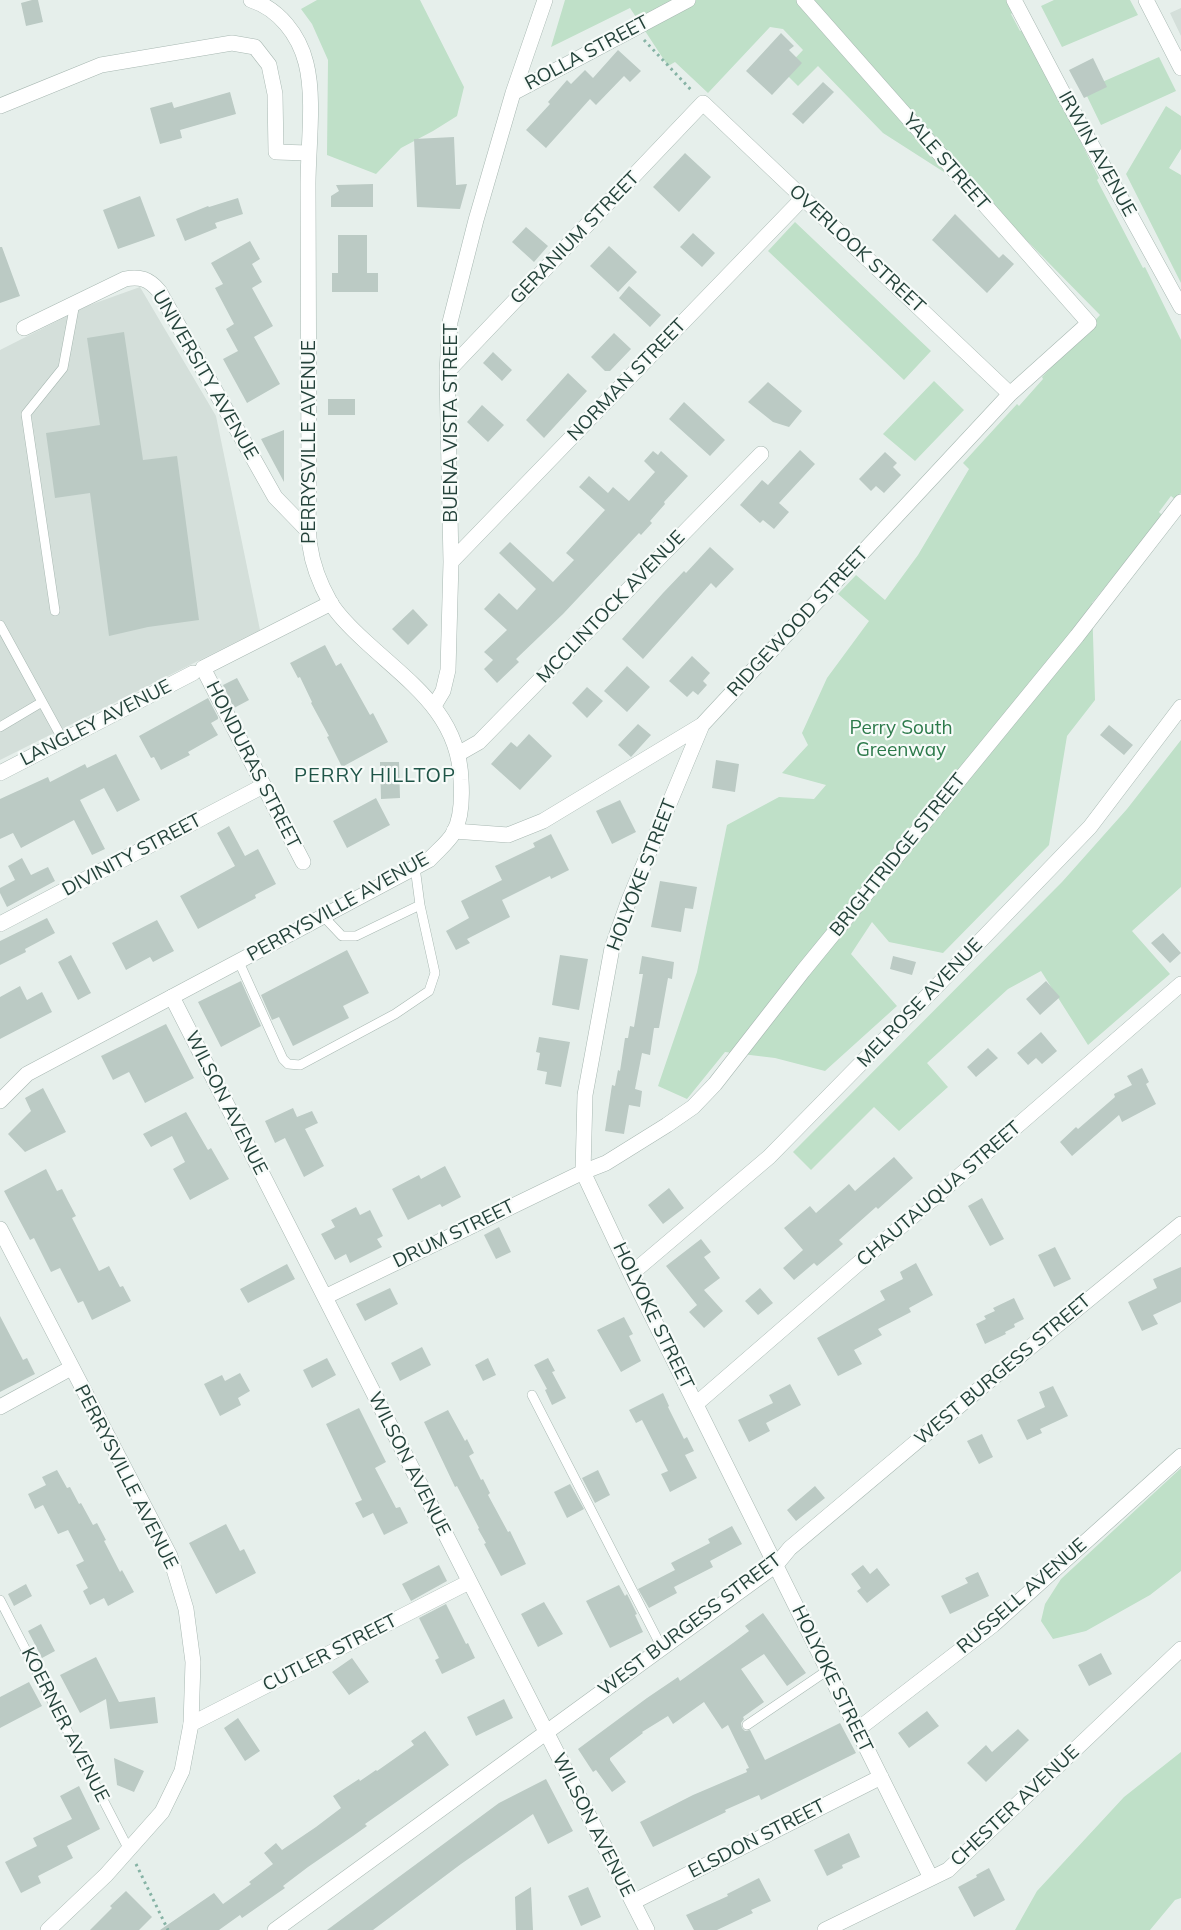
<!DOCTYPE html>
<style>
body{margin:0}
canvas{display:block;background:#e6efeb}
</style>
<canvas width="1181" height="1930"></canvas>
<script>
const c = document.querySelector('canvas').getContext('2d');
c.lineJoin = 'round';
function paint(path, color) { c.fillStyle = color; c.fill(path, 'evenodd'); }
function strokePath(path, color, width, dash) { c.strokeStyle = color; c.lineWidth = width; c.lineCap = dash ? 'butt' : 'round'; c.setLineDash(dash || []); c.stroke(path); }
function write(font, color, halo, rows, align = 'center') {
  c.font = font + ' Mulish,sans-serif'; c.lineWidth = 4.5; c.setLineDash([]); c.textBaseline = 'middle'; c.strokeStyle = halo; c.fillStyle = color; for (const [text, x, y, turn = 0] of rows) {
    c.save(); c.translate(x, y); c.rotate((+turn || 0) * Math.PI / 180); c.textAlign = isNaN(turn) ? turn : align; if (halo) c.strokeText(text, 0, 0); c.fillText(text, 0, 0); c.restore();
  }
}
paint(new Path2D(`
 M1181,8V36L1170,13Z
 M140,287L216,416L260,630L0,760V350L87,306Z`), '#d4dfda');
paint(new Path2D(`
 M317,0H420L464,87L457,116L433,131L401,148L376,174L327,155L328,60L312,24L301,9Z
 M565,0H1009L1015,11L1011,14L1020,31L1024,29L1099,178L1097,180L1143,268L1145,267L1181,340V493L1176,500L1171,496L1159,512L1163,516L1092,603L1095,700L1067,736L1049,845L943,953L889,942L872,922L851,954L897,1006L825,1071L775,1058L725,1052L687,1099L658,1086L697,972L727,825L779,797L814,799L826,785L782,773L808,745L802,733L827,678L869,621L838,594L856,575L885,600L918,555L969,469L963,463L1017,404L1019,406L1043,379L1042,377L1100,315L986,199L883,133L818,66L798,86L783,71L803,50L783,29L770,27L708,93L675,62L668,66L630,8L551,47Z
 M1054,0H1130L1138,15L1062,47L1041,6Z
 M1159,57L1176,91L1101,125L1084,90Z
 M1166,106L1181,116V149L1169,168L1181,175V283L1126,174Z
 M795,222L931,351L904,380L768,251Z
 M934,381L964,410L915,461L883,434Z
 M1181,740V887L1132,931L1170,974L1088,1045L1041,971L1008,989L927,1063L948,1087L899,1131L874,1107L811,1170L793,1152L1062,882L1127,809Z
 M1181,1468V1571L1150,1595L1086,1631L1053,1639L1041,1621L1045,1604L1061,1579Z
 M1181,1752V1898L1175,1900L1150,1930H1015L1037,1891L1124,1797Z`), '#bfe0c8');
paint(new Path2D(`
 M32,0H38L43,22L26,26L21,3Z
 M781,33L794,46L789,50L802,63L772,95L746,71Z
 M618,50L641,71L630,82L624,76L596,105L590,99L546,148L526,130L550,104L548,102L567,80L571,84L585,70L593,78Z
 M1093,58L1107,87L1084,98L1069,70Z
 M823,82L834,92L803,124L792,114Z
 M230,92L236,114L180,130L182,138L160,144L150,108L172,102L174,108Z
 M454,137L456,185L467,184L460,209L417,207L414,139Z
 M685,153L711,177L679,212L653,187Z
 M373,184V207H331V196L339,191L336,185Z
 M140,196L155,236L118,249L103,210Z
 M238,198L243,214L215,223L217,228L185,241L176,219L208,206L209,207Z
 M955,214L999,258L1003,254L1014,264L987,293L932,240Z
 M526,227L548,246L534,262L512,242Z
 M693,233L715,253L702,267L680,247Z
 M338,235H367V273H378V292H332V273H338Z
 M250,241L260,259L252,264L262,282L252,288L273,326L254,337L280,384L247,403L223,359L238,351L226,329L234,324L215,288L223,284L211,263Z
 M609,246L637,272L618,292L590,266Z
 M0,247H2L20,296L0,303Z
 M629,286L661,315L650,327L619,298Z
 M124,332L143,460L177,456L199,620L148,627L109,636L90,493L55,498L46,433L100,425L87,338Z
 M614,333L631,349L610,371H605L591,357Z
 M493,352L512,370L502,381L483,363Z
 M568,373L587,391L544,438L526,420Z
 M768,382L802,411L789,427L773,422L748,402Z
 M328,399H355V415H328Z
 M684,402L725,440L710,456L669,419Z
 M482,405L504,425L488,442L467,422Z
 M284,430V482L261,439Z
 M800,450L815,464L779,503L789,512L774,529L763,520L760,523L740,505L762,480L768,485Z
 M653,451L658,455L661,451L688,476L664,502L665,504L650,521L652,523L641,535L639,533L563,614L516,659L519,662L497,683L484,669L493,660L484,652L507,630L484,609L499,593L517,610L536,589L499,553L510,542L553,582L574,560L566,553L605,510L579,487L589,476L608,493L613,487L629,501L655,472L644,461Z
 M885,452L897,463L893,467L901,475L884,493L876,486L871,491L859,479Z
 M710,547L734,569L716,588L711,583L643,659L622,639L663,593L684,571L686,573Z
 M413,609L428,625L408,645L392,629Z
 M325,645L336,666L341,663L370,715L373,713L388,742L342,767L327,737L329,736L311,703L312,702L300,677L298,678L290,663Z
 M692,656L710,673L703,681L707,685L698,695L693,691L687,697L669,681Z
 M627,666L650,687L627,712L604,691Z
 M237,678L249,700L234,708L223,685Z
 M587,687L603,701L587,718L572,703Z
 M208,698L218,717V719L211,723L218,735L188,752L190,755L161,770L154,757L151,758L139,736Z
 M638,724L651,735L631,757L618,745Z
 M1109,725L1133,745L1124,755L1100,735Z
 M529,734L552,756L520,790L491,764L511,742L517,747Z
 M116,754L140,800L117,812L104,788L80,800L105,849L92,855L74,820L21,848L13,833L0,839V799L48,777L50,782L85,764L87,768Z
 M716,760L739,764L735,792L712,788Z
 M380,762H399L400,798L381,799Z
 M376,798L390,825L347,848L333,821Z
 M620,800L636,832L612,844L596,811Z
 M229,826L245,856L258,849L276,884L255,895L256,898L198,929L180,896L235,866L217,833Z
 M551,834L569,870L551,879L550,876L502,900L510,917L467,939L470,943L456,950L446,931L469,918L461,901L502,880L495,866L535,847L533,843Z
 M22,858L31,875L48,867L55,881L7,907L0,893V888L15,880L8,866Z
 M660,881L697,887L693,909L685,908L681,932L651,927Z
 M47,918L55,933L25,949L26,952L0,965V941Z
 M157,920L174,951L153,962L150,957L126,970L112,943Z
 M1163,933L1181,953L1170,963L1151,943Z
 M347,950L369,993L343,1006L349,1018L293,1046L279,1017L272,1020L261,995Z
 M71,955L91,993L78,1000L58,962Z
 M560,955L588,959L579,1010L552,1005Z
 M642,956L674,962L672,979L668,978L659,1028H654L650,1055L642,1053L635,1089L642,1091L640,1107L629,1105L624,1134L605,1131L612,1085L615,1086L618,1070L620,1071L625,1038H628L630,1026L634,1027L643,974H639Z
 M893,956L916,962L912,975L890,969Z
 M241,981L261,1026L221,1047L198,1002Z
 M1046,981L1060,997L1040,1015L1026,999Z
 M20,986L27,1000L42,992L52,1012L0,1039V997Z
 M166,1024L194,1078L145,1103L129,1072L113,1080L101,1056Z
 M1041,1032L1057,1051L1042,1064L1036,1058L1028,1065L1017,1053Z
 M539,1037L570,1042L561,1087L545,1084L547,1072L537,1070L540,1053L536,1052Z
 M988,1048L998,1058L976,1077L967,1067Z
 M1142,1068L1149,1082L1146,1084L1156,1104L1122,1122L1119,1115L1072,1156L1060,1142L1076,1127L1078,1129L1115,1097L1114,1094L1132,1085L1127,1076Z
 M43,1088L66,1132L25,1152L8,1134L31,1111L25,1098Z
 M293,1108L297,1117L312,1111L318,1123L305,1129L324,1166L304,1177L285,1138L275,1143L265,1121Z
 M186,1112L208,1150L211,1148L229,1179L190,1200L173,1169L185,1162L172,1136L151,1147L143,1134Z
 M894,1157L913,1178L878,1209L876,1207L839,1240L843,1244L817,1266L814,1263L794,1280L783,1268L803,1250L784,1228L810,1206L816,1213L849,1184L855,1191Z
 M445,1166L461,1197L442,1207L440,1204L408,1220L392,1189L419,1175L421,1179Z
 M46,1169L57,1191L62,1189L68,1201L76,1216L72,1218L99,1271L109,1266L120,1287L123,1286L131,1301L92,1320L83,1301L78,1303L60,1268L51,1272L34,1238L30,1240L4,1191Z
 M669,1188L684,1208L663,1224L648,1205Z
 M982,1198L1004,1239L990,1246L968,1206Z
 M356,1207L360,1215L370,1210L383,1236L377,1239L382,1247L350,1263L346,1254L335,1260L321,1234L335,1227L331,1220Z
 M499,1227L511,1252L496,1259L484,1235Z
 M701,1239L711,1252L704,1257L720,1278L704,1290L723,1311L704,1328L689,1312L697,1305L666,1266Z
 M1055,1247L1071,1279L1054,1287L1038,1255Z
 M916,1263L933,1295L909,1308L911,1312L878,1329L882,1335L854,1350L862,1364L838,1376L817,1338L885,1300L880,1291L903,1279L900,1272Z
 M287,1264L295,1279L248,1303L240,1289Z
 M1181,1267V1302L1153,1315L1158,1324L1142,1331L1128,1302L1157,1288L1153,1279Z
 M390,1288L398,1304L365,1321L356,1304Z
 M760,1288L773,1303L758,1315L745,1301Z
 M1014,1298L1024,1319L1014,1324L1015,1327L1005,1332L1006,1334L985,1344L976,1324L986,1319L984,1316L995,1311L993,1308Z
 M0,1316L23,1360L27,1358L35,1374L0,1392Z
 M624,1317L633,1334L629,1336L641,1361L621,1372L597,1330Z
 M422,1347L431,1365L400,1381L391,1363Z
 M327,1358L336,1375L312,1388L303,1370Z
 M488,1358L496,1375L483,1381L475,1365Z
 M548,1358L555,1371L552,1372L566,1398L552,1405L545,1390L547,1389L534,1365Z
 M240,1373L250,1391L238,1398L241,1405L220,1416L204,1384L222,1375L225,1381Z
 M790,1384L801,1405L766,1423L770,1431L749,1442L738,1420L773,1403L769,1395Z
 M1053,1386L1068,1416L1040,1429L1042,1433L1027,1440L1017,1420L1045,1407L1039,1392Z
 M663,1393L669,1406L668,1407L684,1439L687,1437L694,1451L685,1455L697,1478L670,1492L661,1474L668,1471L642,1420L636,1423L629,1410Z
 M359,1408L386,1462L375,1468L396,1508L400,1507L408,1523L384,1535L373,1513L363,1518L355,1503L362,1500L326,1424Z
 M448,1410L465,1441L467,1439L474,1453L469,1456L481,1480L483,1479L490,1493L488,1495L508,1532L510,1531L526,1564L501,1576L484,1544L486,1543L478,1529L479,1528L457,1486L455,1487L424,1422Z
 M982,1434L993,1457L979,1464L967,1441Z
 M57,1470L67,1488L70,1487L79,1504L81,1503L93,1525L97,1523L106,1540L104,1541L120,1572L122,1570L134,1592L108,1606L104,1598L90,1605L83,1591L88,1588L76,1565L84,1561L68,1530L58,1534L43,1505L35,1509L28,1494L46,1485L42,1477Z
 M598,1470L610,1495L595,1503L582,1478Z
 M570,1484L584,1509L567,1518L554,1492Z
 M815,1486L825,1498L796,1521L787,1510Z
 M226,1524L240,1551L244,1549L256,1573L216,1594L189,1543Z
 M732,1526L742,1544L710,1561L713,1567L674,1587L677,1593L649,1608L638,1589L675,1570L671,1563L710,1543L708,1539Z
 M439,1565L447,1581L411,1601L402,1584Z
 M863,1565L870,1574L877,1568L890,1585L867,1603L857,1591L861,1588L851,1574Z
 M978,1572L989,1596L950,1614L941,1596L968,1583L965,1578Z
 M26,1584L32,1596L14,1606L8,1594Z
 M619,1585L625,1596L627,1594L637,1614L635,1615L643,1632L610,1648L586,1601Z
 M544,1602L563,1634L538,1647L521,1614Z
 M446,1604L466,1644L468,1643L475,1658L442,1674L435,1660L439,1658L419,1618Z
 M763,1613L806,1673L787,1686L764,1654L741,1669L764,1702L743,1717L744,1719L741,1723L742,1728L745,1731L750,1730L765,1760L840,1723L856,1753L761,1800L759,1795L725,1810L726,1812L653,1847L640,1822L693,1795L747,1772L746,1769L749,1768L728,1725L722,1729L704,1702L673,1724L668,1716L642,1732L643,1733L610,1758V1760L626,1782L612,1792L596,1770L593,1772L578,1749L647,1698L678,1677L680,1681L733,1643L749,1631L745,1626Z
 M41,1624L55,1651L42,1658L28,1631Z
 M1101,1653L1112,1674L1089,1686L1078,1665Z
 M96,1657L119,1702L155,1697L158,1723L110,1729L106,1699L80,1713L60,1675Z
 M352,1658L369,1682L349,1695L332,1672Z
 M29,1682L42,1706L0,1728V1697Z
 M504,1699L513,1718L476,1736L467,1717Z
 M927,1711L939,1726L909,1748L898,1733Z
 M238,1718L260,1751L245,1761L224,1728Z
 M1018,1729L1029,1740L986,1782L967,1763L986,1745L992,1752Z
 M425,1731L449,1765L365,1824L367,1826L353,1836L308,1867L283,1886L285,1888L242,1918L240,1915L219,1930H160L214,1893L223,1904L251,1884L249,1882L273,1864L264,1853L276,1843L282,1850L316,1827L341,1808L333,1796L359,1779L360,1781L376,1770L377,1771L414,1745L411,1741Z
 M114,1758L144,1771L134,1792L117,1785Z
 M546,1779L573,1831L548,1844L533,1814L461,1864L373,1930H327L499,1803Z
 M79,1786L100,1829L67,1846L73,1858L38,1876L41,1883L21,1893L5,1862L37,1846L33,1838L72,1819L60,1796Z
 M849,1833L860,1857L842,1865L843,1868L827,1876L814,1850Z
 M989,1868L1005,1900L974,1917L958,1887L977,1877L976,1875Z
 M759,1878L771,1901L751,1910L753,1913L717,1930H694L686,1915L728,1896L727,1894Z
 M531,1887L533,1930H516L515,1897Z
 M588,1887L601,1917L581,1926L568,1896Z
 M126,1891L152,1917L139,1930H90L112,1908L110,1906Z`), '#bbcac4');
const service = new Path2D(`
 M55,611L26,414L63,368L75,303
 M0,625L63,740
 M0,727L42,702
 M415,867L420,905
 M239,962L283,1059L288,1064L300,1065L395,1014L429,991L435,973L420,905L356,936H342L324,917
 M532,1395L662,1648
 M0,1600L129,1850
 M747,1725L828,1670`);
const minor = new Path2D(`
 M1014,0L1064,95L1181,307
 M513,93L688,0
 M0,106L101,65L232,43L255,47L269,65L275,94L276,152L308,153
 M24,328L125,279C140,276 149,279 159,291L275,497L307,530
 M447,372L703,103L1010,394
 M451,562L803,198
 M434,706L443,691L448,670L451,562L447,372L450,322L476,220L513,93L545,0
 M702,725L629,900L612,948L585,1095L583,1172L631,1274L931,1878
 M458,754L479,742L761,454
 M0,773L193,673
 M454,831L508,835L543,821L702,725L1010,394L1089,323L804,0
 M303,862L203,668L331,603
 M0,924L263,786
 M172,997L647,1930
 M631,1274L769,1157L931,992L1090,827L1181,707
 M325,1297L583,1172L606,1163L667,1125L693,1107L715,1084L803,971L1077,636L1181,502
 M696,1404L1181,984
 M0,1407L71,1368
 M191,1724L469,1582
 M857,1730L993,1625L1181,1456
 M633,1902L881,1777
 M275,1930L776,1565L790,1548L984,1385L1181,1224
 M825,1930L948,1870L1181,1649`);
const tertiary = new Path2D(`
 M1146,0L1181,68
 M0,1101L27,1074L429,860C437,851 449,842 454,832C462,817 462,795 461,780C459,714 409,682 365,641C353,630 339,617 330,602C306,559 307,532 309,485C309,385 308,285 308,184C308,148 315,98 306,63C299,35 279,9 251,0
 M0,1229L170,1556L186,1609L193,1662L191,1724L182,1771L162,1812L106,1875L48,1930`);
strokePath(service, '#a8b8b2', 10);
strokePath(minor, '#a8b8b2', 16);
strokePath(tertiary, '#a8b8b2', 16);
strokePath(new Path2D(`
 M644,40L693,92
 M136,1864L168,1930`), '#86b3a5', 3, [2.5, 4]);
strokePath(service, '#fff', 9);
strokePath(minor, '#fff', 15);
strokePath(tertiary, '#fff', 15);
write('19px', '#24423a', '#f7fbf9', [
 ["ROLLA STREET",587,53,-28],
 ["IRWIN AVENUE",1097,154,61],
 ["YALE STREET",946,162,49],
 ["GERANIUM STREET",575,238,-46],
 ["OVERLOOK STREET",857,249,43],
 ["UNIVERSITY AVENUE",205,375,60],
 ["NORMAN STREET",627,380,-46],
 ["BUENA VISTA STREET",451,423,-90],
 ["PERRYSVILLE AVENUE",309,442,-90],
 ["MCCLINTOCK AVENUE",611,607,-46],
 ["RIDGEWOOD STREET",798,622,-47],
 ["LANGLEY AVENUE",96,723,-27],
 ["HONDURAS STREET",253,765,63],
 ["DIVINITY STREET",132,855,-28],
 ["BRIGHTRIDGE STREET",898,855,-51],
 ["HOLYOKE STREET",642,875,-69],
 ["PERRYSVILLE AVENUE",338,907,-29],
 ["MELROSE AVENUE",920,1003,-46],
 ["WILSON AVENUE",226,1103,63],
 ["CHAUTAUQUA STREET",939,1194,-41],
 ["DRUM STREET",454,1234,-26],
 ["HOLYOKE STREET",653,1316,64],
 ["WEST BURGESS STREET",1003,1370,-40],
 ["WILSON AVENUE",409,1464,63],
 ["PERRYSVILLE AVENUE",126,1477,63],
 ["RUSSELL AVENUE",1022,1596,-41],
 ["WEST BURGESS STREET",690,1625,-37],
 ["CUTLER STREET",330,1653,-27],
 ["HOLYOKE STREET",832,1679,64],
 ["KOERNER AVENUE",65,1725,63],
 ["CHESTER AVENUE",1015,1806,-43],
 ["WILSON AVENUE",593,1825,63],
 ["ELSDON STREET",757,1839,-27]
]);
write('19px', '#2d7a4b', '#f7fbf9', [
 ["Perry South",901,728],
 ["Greenway",901,750]
]);
c.letterSpacing = '1px';
write('20px', '#1f5548', '#f7fbf9', [
 ["PERRY HILLTOP",375,776]
]);
c.letterSpacing = '0px';
</script>
